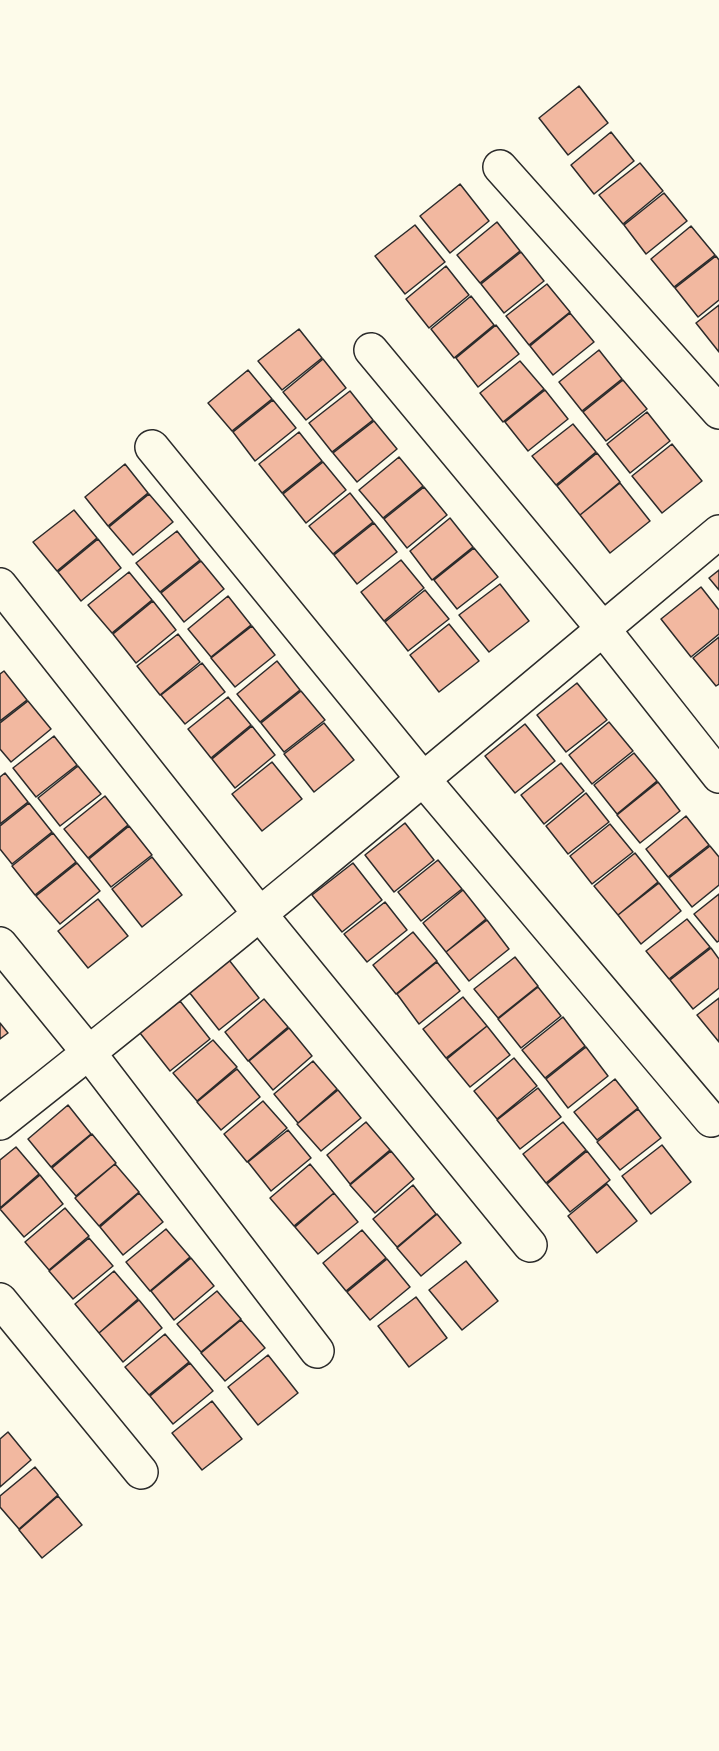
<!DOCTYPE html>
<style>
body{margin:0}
canvas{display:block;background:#fdfbea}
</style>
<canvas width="719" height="1751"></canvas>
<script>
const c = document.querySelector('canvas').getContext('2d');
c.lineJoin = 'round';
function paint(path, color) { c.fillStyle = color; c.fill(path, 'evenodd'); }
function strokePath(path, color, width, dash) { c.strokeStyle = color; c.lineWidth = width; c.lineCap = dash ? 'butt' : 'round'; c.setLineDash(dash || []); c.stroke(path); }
const building = new Path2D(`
 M579,86L608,123L568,155L539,118Z
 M611,132L634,161L594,194L571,165Z
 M640,163L663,191L623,224L599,195Z
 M460,184L489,221L450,253L420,216Z
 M664,193L687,221L646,254L624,225Z
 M497,222L520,251L480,283L457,255Z
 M415,225L445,262L405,294L375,256Z
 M691,226L715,255L674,287L651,259Z
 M521,252L544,281L504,313L481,284Z
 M716,256L719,260V300L698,317L675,288Z
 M446,266L469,295L429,328L406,299Z
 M547,284L570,312L529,345L506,316Z
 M471,296L494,325L454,358L431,329Z
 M719,305V352L696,323Z
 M570,313L594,342L553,375L530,346Z
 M496,325L519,354L478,387L456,358Z
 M299,329L322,358L282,390L258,361Z
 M599,350L622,379L582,411L559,382Z
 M323,359L346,388L306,420L283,392Z
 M520,361L544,389L503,422L480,393Z
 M248,370L272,399L232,431L208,403Z
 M623,380L647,409L606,441L583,412Z
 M545,390L568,419L528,451L505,422Z
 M350,391L373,420L332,452L309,423Z
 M273,400L296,428L255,461L233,432Z
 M647,412L670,441L630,473L607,444Z
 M374,421L397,449L357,482L333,453Z
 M573,424L596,452L556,485L532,456Z
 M299,432L322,461L282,493L259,464Z
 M672,444L702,481L662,513L632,476Z
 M597,453L620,482L580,515L557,486Z
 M399,457L423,486L383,518L359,490Z
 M323,462L346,490L306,523L283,494Z
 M125,464L148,493L108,526L85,497Z
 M620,483L650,521L610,553L580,515Z
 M424,487L447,515L407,548L384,519Z
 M350,493L373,522L333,554L309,526Z
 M149,494L173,522L133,555L109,527Z
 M74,510L97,538L57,571L33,542Z
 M450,518L473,547L432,580L410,551Z
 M374,523L397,552L357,584L334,555Z
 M177,531L200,560L160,592L136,563Z
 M98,539L121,568L81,601L58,572Z
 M474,548L498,577L457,609L434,580Z
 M401,560L424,588L384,621L361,592Z
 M201,561L224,589L184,622L161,593Z
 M719,570V590L709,578Z
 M129,572L152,600L112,633L88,605Z
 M500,584L529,621L489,652L459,615Z
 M701,587L719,610V634L691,657L661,619Z
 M425,590L449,619L408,651L385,622Z
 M228,596L251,625L211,657L188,629Z
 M153,601L176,630L136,663L113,634Z
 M449,624L479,661L439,692L410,655Z
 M252,626L275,655L235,687L211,658Z
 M178,634L200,662L160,695L137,666Z
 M719,637V684L716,686L693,658Z
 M277,661L300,690L260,722L237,694Z
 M202,663L225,692L185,724L161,695Z
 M4,671L27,700L0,721V674Z
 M577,683L607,720L566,752L537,715Z
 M301,691L325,720L284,752L261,723Z
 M228,697L251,725L211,758L188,729Z
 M28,701L51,729L11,762L0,749V723Z
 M609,722L633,751L592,784L569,755Z
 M324,723L354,760L314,792L284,754Z
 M525,724L555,761L515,793L485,756Z
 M252,726L275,755L235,788L212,759Z
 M54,736L77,765L36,797L13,768Z
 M634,753L657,781L617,814L594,785Z
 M272,762L302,799L262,831L232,794Z
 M561,763L584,791L544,824L521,795Z
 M78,766L101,794L60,826L38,798Z
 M5,773L28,802L0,824V777Z
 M658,782L680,811L640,843L617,815Z
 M586,793L609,822L568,854L546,826Z
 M105,796L128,825L88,858L64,829Z
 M29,803L52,832L12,864L0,849V826Z
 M686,816L709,845L668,877L646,849Z
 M405,823L434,860L394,892L365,855Z
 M610,824L633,852L592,884L570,856Z
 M129,826L152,855L111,887L89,859Z
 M53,833L76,862L35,895L12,866Z
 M710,846L719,857V885L692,907L669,878Z
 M635,853L658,882L618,915L594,886Z
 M152,857L182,895L142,927L112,889Z
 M438,860L462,889L421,921L398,892Z
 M77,863L100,891L60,924L36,896Z
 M353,863L382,900L342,932L312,895Z
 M659,883L681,911L641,944L618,915Z
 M463,890L486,919L446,952L423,923Z
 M719,894V941L717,942L694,914Z
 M98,899L128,936L88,968L58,931Z
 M385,902L407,930L367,962L344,934Z
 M687,919L710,947L669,979L646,951Z
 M487,920L509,949L469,981L446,952Z
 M413,932L437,961L396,994L373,965Z
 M711,948L719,959V988L693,1009L670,980Z
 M515,957L538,986L498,1018L474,989Z
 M229,960L259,998L219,1030L189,992Z
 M437,962L460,991L419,1024L397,994Z
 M538,987L561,1016L521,1048L498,1019Z
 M463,997L487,1026L446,1058L423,1029Z
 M719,998V1042L697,1015Z
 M264,999L288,1027L248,1061L225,1032Z
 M180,1001L210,1039L170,1071L140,1033Z
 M563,1017L585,1046L545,1078L522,1050Z
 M0,1023L8,1033L0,1039Z
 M487,1026L510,1055L470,1087L447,1059Z
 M289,1028L312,1056L273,1090L249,1061Z
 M213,1040L237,1067L197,1101L173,1073Z
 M586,1047L608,1076L568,1108L546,1079Z
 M514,1058L537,1086L497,1119L474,1091Z
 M313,1061L337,1089L298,1123L274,1094Z
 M237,1069L260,1097L221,1130L197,1102Z
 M615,1079L638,1108L597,1140L574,1112Z
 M538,1088L561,1117L520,1149L497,1120Z
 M338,1090L361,1118L321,1151L297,1124Z
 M263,1101L287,1128L247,1162L224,1134Z
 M68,1105L91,1134L51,1167L28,1139Z
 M638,1109L661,1138L620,1170L597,1142Z
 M366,1122L390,1150L350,1184L327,1155Z
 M563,1122L586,1150L546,1183L523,1154Z
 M288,1130L311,1158L271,1191L248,1162Z
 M92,1134L116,1163L76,1196L52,1168Z
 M662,1145L691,1182L651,1214L622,1176Z
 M16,1147L39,1174L0,1208V1160Z
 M391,1151L414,1179L375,1213L350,1185Z
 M587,1151L610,1180L570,1212L547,1184Z
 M115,1164L139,1192L99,1226L75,1198Z
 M310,1164L334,1193L294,1226L270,1198Z
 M40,1175L63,1204L24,1237L0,1209Z
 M607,1184L637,1221L597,1253L568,1216Z
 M413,1185L436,1214L397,1247L373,1219Z
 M139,1193L163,1222L123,1255L100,1227Z
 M334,1193L358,1222L318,1254L295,1227Z
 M65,1208L89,1236L49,1270L25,1242Z
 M437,1214L461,1243L421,1276L397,1248Z
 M166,1229L190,1257L150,1291L126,1262Z
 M362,1230L386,1258L346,1291L323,1263Z
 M89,1238L113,1266L73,1299L49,1271Z
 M191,1258L214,1286L174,1320L151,1291Z
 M387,1259L410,1287L370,1320L347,1292Z
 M466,1261L498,1301L462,1330L429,1290Z
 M114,1271L138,1299L99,1333L75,1304Z
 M217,1291L241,1319L201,1352L177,1324Z
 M416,1297L447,1338L409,1367L378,1326Z
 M139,1300L162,1328L123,1362L99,1333Z
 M241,1320L265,1348L225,1381L201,1353Z
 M165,1334L189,1362L149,1395L125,1367Z
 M268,1355L298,1393L258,1425L228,1387Z
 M190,1363L213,1391L173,1424L150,1396Z
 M212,1401L242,1439L202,1470L172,1433Z
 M8,1432L31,1460L0,1487V1439Z
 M35,1467L58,1495L19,1529L0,1507V1496Z
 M58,1496L82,1525L42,1558L19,1530Z`);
paint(building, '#f2b8a0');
strokePath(building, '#2b2b2b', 1.5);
const minor = new Path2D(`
 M500,167L719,412
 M371,350L603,629L719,776
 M152,447L423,779L711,1120
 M0,585L259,913L530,1245
 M0,944L89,1053L317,1351
 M0,1123C244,931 481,731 719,532
 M0,1300L141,1472`);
strokePath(minor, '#2b2b2b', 36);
strokePath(minor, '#fdfbea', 33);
</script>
